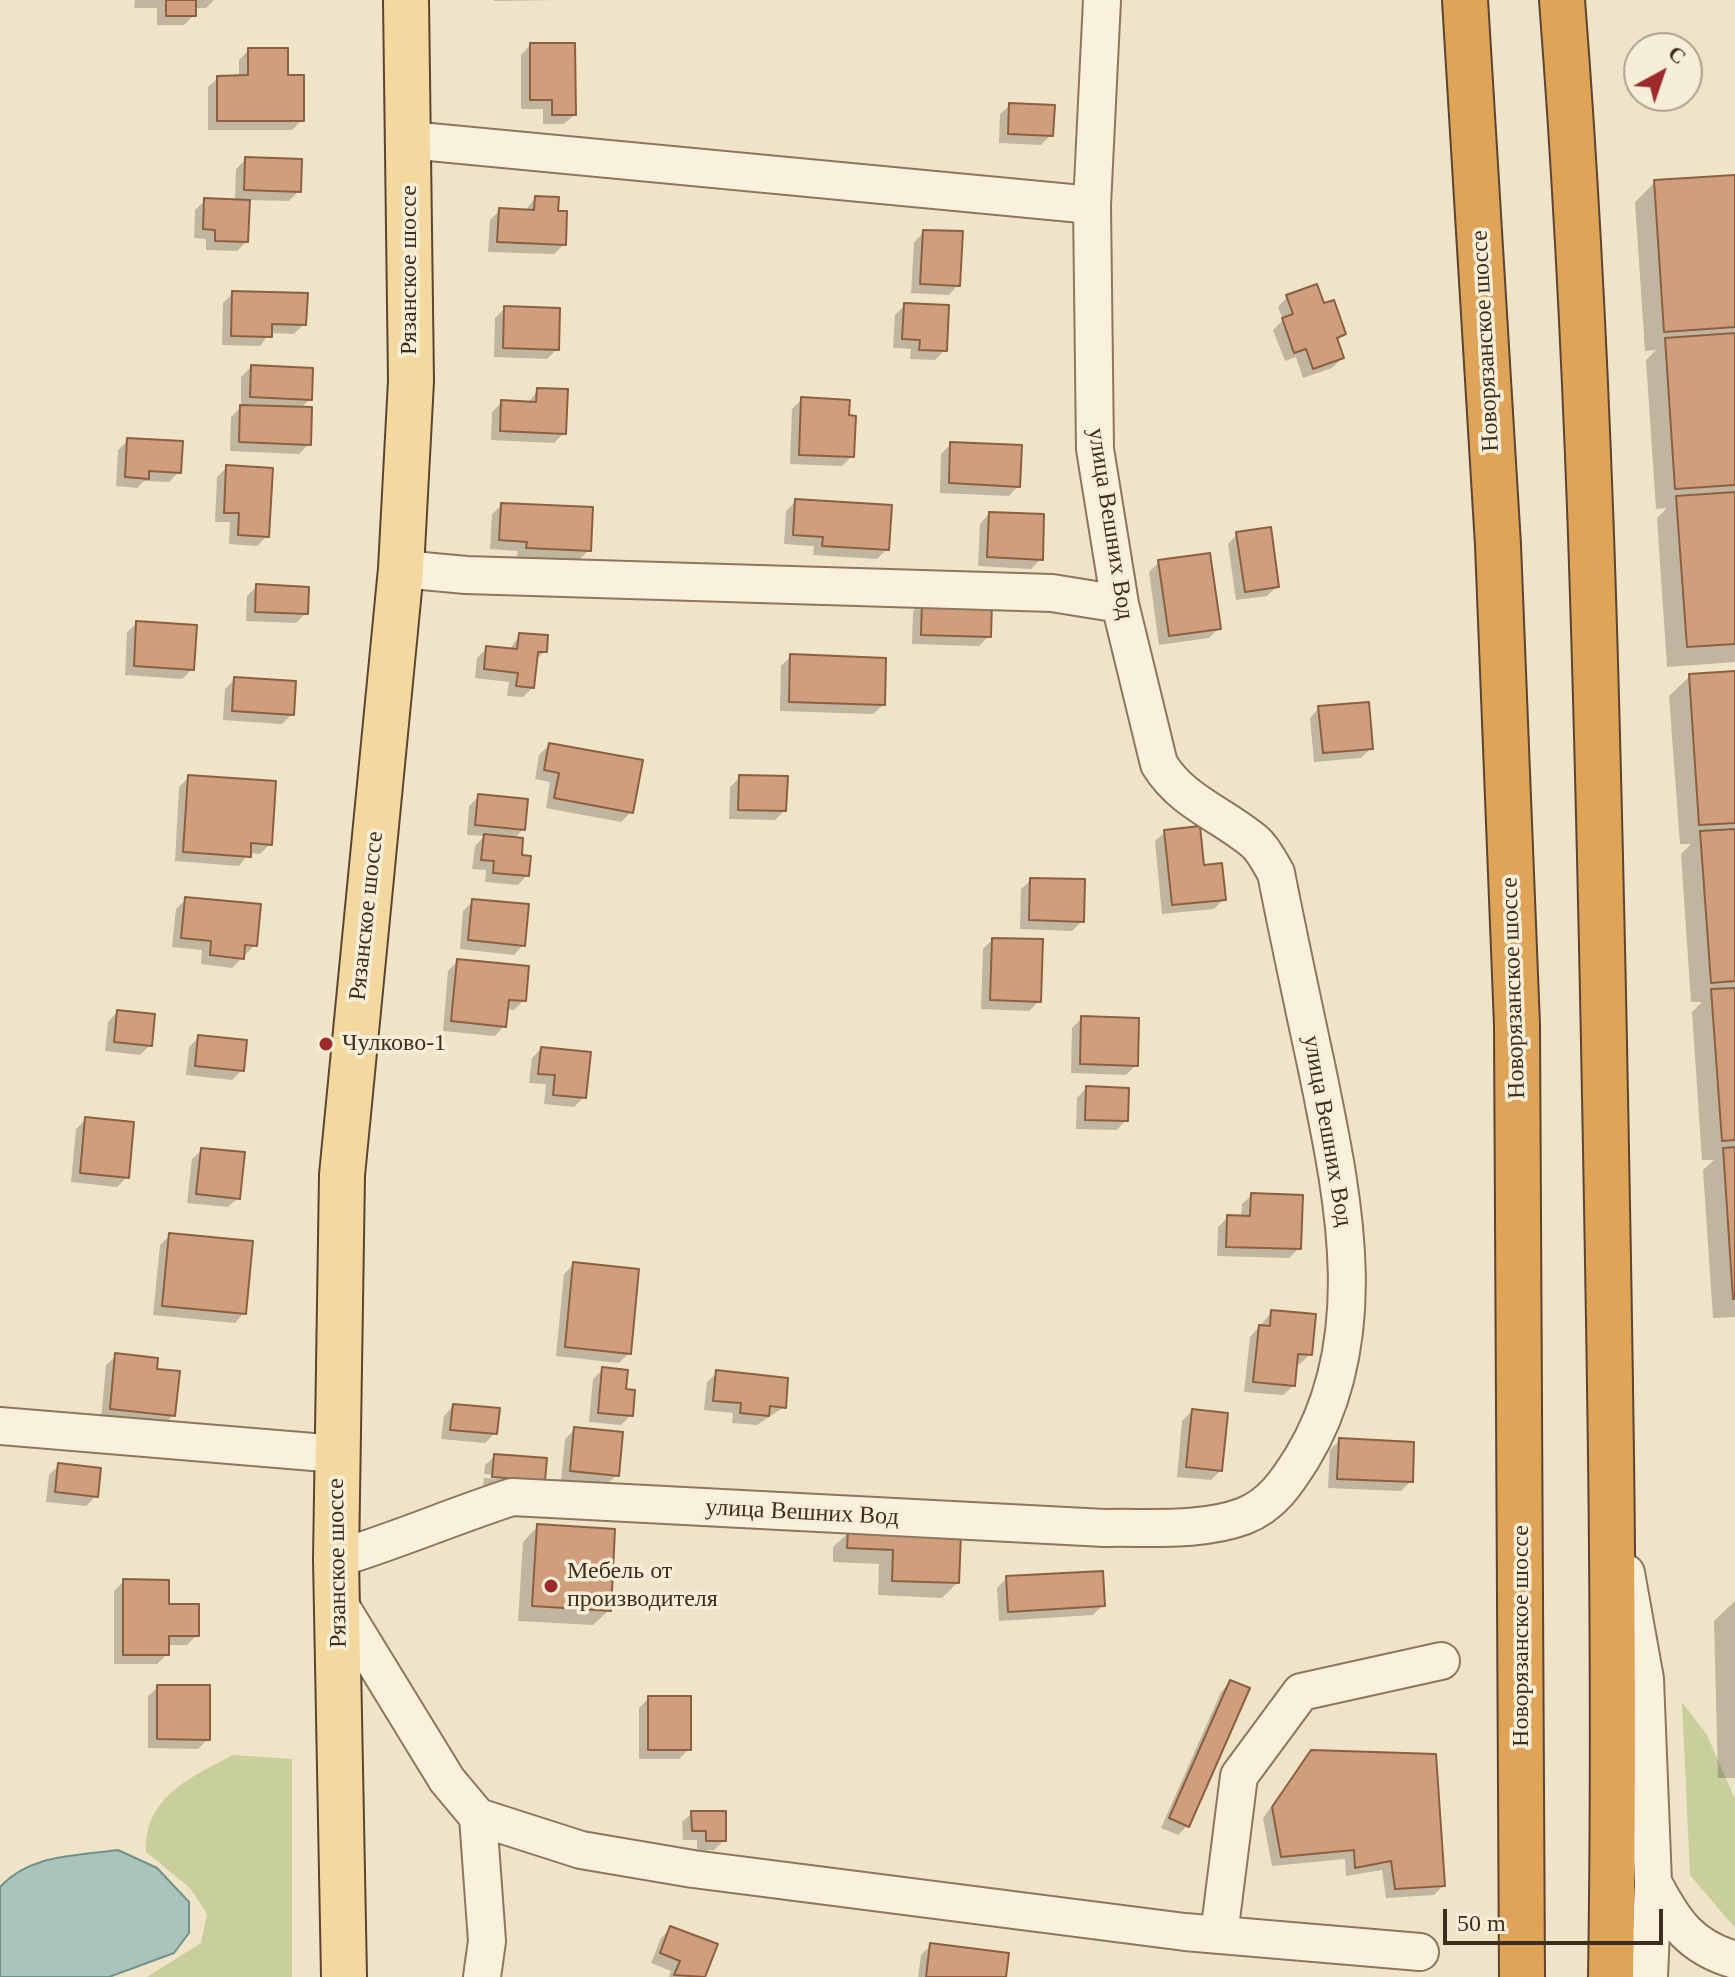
<!DOCTYPE html>
<meta charset="utf-8">
<style>
body{margin:0}
#map{position:relative;width:1735px;height:1977px;overflow:hidden;background:#f0e4c8;font-family:"Times New Roman",serif}
canvas{display:block}
.north{position:absolute;left:1623px;top:32px;width:80px;height:80px;box-sizing:border-box;background:#f7eed8;border:2px solid #ada18e;border-radius:50%;rotate:40deg;font-size:22px;font-weight:700;line-height:32px;text-align:center;color:#3d2e20}
.north::after{content:'';display:block;margin:auto;width:28px;height:36px;background:#9e2a2b;clip-path:polygon(50% 0,100% 100%,50% 72%,0 100%)}
.scale{position:absolute;left:1443px;top:1909px;width:220px;height:36px;box-sizing:border-box;border:4px solid #3d2e20;border-top:0;padding-left:10px;font-size:24px;line-height:28px;white-space:nowrap;color:#3d2e20;-webkit-text-stroke:6px #f7eed8;paint-order:stroke}
</style>
<div id="map">
<canvas width="1735" height="1977"></canvas>
<div class="north">С</div>
<div class="scale">50 m</div>
</div>
<script>
const c = document.querySelector('canvas').getContext('2d');
c.lineJoin = 'round';
function paint(path, color) { c.fillStyle = color; c.fill(path, 'evenodd'); }
function strokePath(path, color, width, dash) { c.strokeStyle = color; c.lineWidth = width; c.lineCap = dash ? 'butt' : 'round'; c.setLineDash(dash || []); c.stroke(path); }
function write(font, color, halo, rows, align = 'center') {
  c.font = font + ' "Times New Roman",serif'; c.lineWidth = 7; c.setLineDash([]); c.textBaseline = 'middle'; c.strokeStyle = halo; c.fillStyle = color; for (const [text, x, y, turn = 0] of rows) {
    c.save(); c.translate(x, y); c.rotate((+turn || 0) * Math.PI / 180); c.textAlign = isNaN(turn) ? turn : align; if (halo) c.strokeText(text, 0, 0); c.fillText(text, 0, 0); c.restore();
  }
}
paint(new Path2D(`
 M1682,1702L1707,1735L1735,1799V1928L1690,1875Z
 M233,1755L292,1759V1977H147L201,1943L207,1914L190,1888L146,1852C144,1797 191,1777 233,1755Z`), '#c9cf9b');
const water = new Path2D(`
 M118,1850L157,1868L189,1902V1933L174,1953L109,1977H0V1887C30,1854 76,1856 118,1850Z`);
paint(water, '#a9c4bc');
strokePath(water, '#6f938a', 2);
paint(new Path2D(`
 M135,0H214L206,8H194V15L184,25H157V8H134Z
 M494,0H559L494,1Z
 M530,45L574,115L564,124H543V109H521V55Z
 M249,50L286,77L302,120L292,130H208V87L218,78L239,77V60Z
 M1010,105L1051,135L1041,145L999,143L1000,114Z
 M246,159L299,191L289,201L248,200L246,242L237,251L206,250V239L194,238L195,210L205,200L235,201L236,169Z
 M1735,176V662L1667,667L1657,518L1667,508L1656,509L1646,360L1656,350L1645,351L1635,202L1655,182Z
 M535,198L556,213L564,244L554,254L488,252L490,220L500,210L525,211Z
 M924,232L958,285L949,295L911,293L914,242Z
 M233,293L304,324L294,334L270,333L260,346L222,345L223,303Z
 M1287,297L1323,306L1344,334L1336,342L1342,358L1332,368L1303,378L1296,357L1285,361L1273,330L1283,320L1278,307Z
 M905,305L945,350L935,360L910,359L911,349L893,348L895,315Z
 M505,308L557,349L547,359L494,357L495,318Z
 M251,367L310,399L300,409L309,444L299,454L230,451L231,417L241,407V377Z
 M538,390L564,433L554,443L491,440L492,412L502,402L528,403Z
 M802,399L852,456L842,466L790,464L792,409Z
 M128,440L179,472L169,482L144,481L137,488L116,486L118,450Z
 M951,444L1018,486L1009,496L940,493L941,454Z
 M227,467L267,536L257,546L229,544L230,522H215L217,477Z
 M796,501L887,549L877,559L813,555L814,546L784,544L786,511Z
 M502,505L589,550L579,560L517,557L518,551L490,549L492,514Z
 M989,514L1041,559L1031,569L978,566L980,524Z
 M1237,534L1277,586L1267,596L1236,600L1228,544Z
 M1159,562L1219,628L1209,638L1159,645L1149,572Z
 M257,586L306,613L296,623L246,621L247,596Z
 M923,601L989,636L979,646L912,644L913,611Z
 M137,623L192,669L182,679L125,675L127,632Z
 M520,635L545,651L535,661L532,688L523,697L507,696L509,682L475,678L477,658L487,648L509,650Z
 M791,656L883,705L873,714L780,711L781,666Z
 M1735,673V1317L1713,1318L1703,1170L1714,1160H1702L1692,1012L1702,1002H1691L1681,854L1691,844H1680L1669,696L1690,676Z
 M235,679L292,714L282,724L223,720L225,689Z
 M1319,708L1371,748L1361,758L1314,762L1310,718Z
 M549,745L631,812L621,822L546,808L550,782L535,779L539,755Z
 M189,777L270,844L260,854L249,853L239,866L175,861L179,787Z
 M740,777L785,810L775,820L729,819L730,787Z
 M479,796L523,829L514,839L527,875L518,885L485,882L486,870L472,869L475,846L484,836L467,835L469,806Z
 M1165,832L1202,867L1224,899L1214,909L1162,914L1155,841Z
 M1031,880L1082,921L1072,931L1020,929L1021,889Z
 M186,899L255,945L232,968L201,964L202,950L172,947L176,909Z
 M473,901L523,945L514,955L460,949L463,911Z
 M992,940L1039,1001L1029,1011L981,1009L983,949Z
 M458,961L524,1000L514,1010L506,1009L504,1026L495,1036L443,1031L448,971Z
 M117,1012L150,1045L140,1055L105,1051L108,1022Z
 M1082,1018L1136,1065L1126,1075L1071,1073L1072,1028Z
 M199,1037L242,1070L232,1080L186,1075L189,1047Z
 M541,1049L584,1097L574,1107L544,1104L546,1084L529,1083L532,1058Z
 M1086,1088L1126,1120L1117,1130L1076,1129L1077,1098Z
 M86,1119L127,1177L117,1187L71,1182L76,1129Z
 M202,1150L238,1198L228,1207L187,1203L192,1159Z
 M1252,1195L1299,1248L1289,1258L1217,1256L1218,1227L1228,1217H1241L1242,1204Z
 M170,1235L244,1313L235,1323L153,1315L160,1245Z
 M574,1264L629,1353L619,1363L556,1356L564,1274Z
 M1272,1312L1310,1354L1300,1364H1295L1293,1386L1283,1395L1244,1392L1250,1337Z
 M116,1356L154,1371L173,1415L164,1425L101,1419L106,1365Z
 M603,1369L624,1390L631,1415L621,1425L589,1422L593,1379Z
 M717,1373L784,1407L757,1425L732,1423L733,1413L704,1410L707,1382Z
 M453,1406L495,1433L485,1443L441,1439L444,1416Z
 M1192,1411L1221,1470L1211,1480L1177,1477L1182,1421Z
 M575,1429L617,1475L607,1484L561,1480L565,1439Z
 M1340,1440L1411,1481L1401,1491L1328,1488L1330,1450Z
 M495,1456L545,1460L543,1480L533,1490L483,1486L484,1478L537,1482V1478L484,1474L485,1465Z
 M59,1465L96,1496L86,1506L46,1502L49,1475Z
 M538,1526L609,1610L593,1625L518,1621L523,1542Z
 M849,1532L959,1537L957,1583L942,1598L878,1595L879,1564L833,1562V1547Z
 M1007,1578L1103,1605L1093,1615L999,1621L997,1588Z
 M124,1581L167,1606L197,1635L187,1645H167V1654L157,1664H114V1591Z
 M1735,1601V1778H1718L1714,1621Z
 M1230,1682L1188,1825L1178,1835L1161,1828L1221,1692Z
 M158,1687L208,1739L198,1749L148,1748V1696Z
 M649,1698L689,1749L679,1759H639V1708Z
 M1312,1752L1443,1886L1434,1895L1386,1898L1382,1870L1346,1876L1345,1859L1272,1866L1263,1818Z
 M692,1813L724,1840L714,1850H697V1840H683L682,1822Z
 M671,1928L716,1945L703,1977H669L671,1971L651,1963L661,1938Z
 M931,1945L1004,1977H918L921,1955Z`), '#0003');
const building = new Path2D(`
 M166,0H196V16H166Z
 M530,43H575L576,115H552V100H530Z
 M248,48H288V75H304V121H217V76L248,75Z
 M1009,103L1055,105L1053,136L1008,134Z
 M245,157L302,159L301,192L244,190Z
 M1735,175V327L1664,332L1654,180Z
 M535,196L559,197L558,211H567L566,245L497,242L499,208L534,210Z
 M204,198L250,200L248,242L215,241V230L203,229Z
 M923,230L963,231L960,286L920,284Z
 M1317,284L1324,303L1334,300L1346,334L1337,338L1344,358L1313,369L1306,349L1294,353L1282,318L1293,314L1286,295Z
 M232,291L308,293L306,325L272,324V337L231,336Z
 M904,303L949,305L947,351L919,350L920,340L902,339Z
 M504,306L560,308L559,350L503,348Z
 M1735,333V485L1675,489L1665,338Z
 M251,365L313,368L312,400L250,397Z
 M537,388L568,389L566,434L500,431L501,400L536,402Z
 M801,397L850,400L849,415L856,416L854,457L799,455Z
 M240,405L312,407L311,445L239,442Z
 M127,438L183,441L181,473L149,471V479L125,477Z
 M950,442L1022,445L1020,487L949,483Z
 M226,465L273,468L269,537L238,535L239,513H224Z
 M1735,492V644L1687,647L1676,496Z
 M795,499L892,505L889,550L822,546L823,537L793,535Z
 M501,503L593,507L591,551L526,548L527,542L499,540Z
 M989,512L1044,514L1043,560L987,557Z
 M1271,527L1279,587L1245,592L1236,532Z
 M1210,553L1221,629L1169,636L1158,560Z
 M256,584L309,587L308,614L255,612Z
 M922,599L992,601L991,637L921,635Z
 M136,621L197,625L194,670L134,666Z
 M519,633L548,635L547,652H538L534,688L516,686L518,673L484,669L486,646L517,649Z
 M790,654L886,658L885,705L789,702Z
 M1735,671V823L1699,825L1689,674Z
 M234,677L296,681L294,715L232,711Z
 M1369,702L1373,749L1323,753L1318,706Z
 M549,743L643,760L633,813L554,798L559,773L544,770Z
 M188,775L276,781L272,845L251,843V857L183,852Z
 M739,775L788,776L786,811L738,810Z
 M478,794L528,799L525,830L475,825Z
 M1200,826L1204,865L1222,863L1226,900L1172,905L1164,830Z
 M1735,829V981L1711,983L1700,831Z
 M484,834L523,838L522,855L531,856L529,876L493,873L494,861L481,860Z
 M1030,878L1085,879L1084,922L1029,920Z
 M185,897L261,904L257,946L245,945L244,959L210,955L211,941L181,938Z
 M472,899L529,904L525,946L468,940Z
 M992,938L1043,939L1041,1002L990,1000Z
 M457,959L529,966L526,1001L509,1000L506,1027L451,1021Z
 M1735,988V1140L1722,1141L1711,989Z
 M117,1010L155,1014L152,1046L114,1042Z
 M1081,1016L1139,1018L1138,1066L1080,1064Z
 M198,1035L247,1040L244,1071L195,1066Z
 M541,1047L591,1052L586,1098L553,1095L555,1075L538,1074Z
 M1086,1086L1129,1088L1128,1121L1085,1120Z
 M85,1117L134,1122L129,1178L80,1173Z
 M1735,1147V1299H1733L1723,1148Z
 M201,1148L245,1152L240,1199L196,1194Z
 M1251,1193L1303,1195L1301,1249L1226,1247L1227,1215L1250,1216Z
 M169,1233L253,1241L246,1314L162,1306Z
 M573,1262L639,1269L631,1354L565,1347Z
 M1271,1310L1316,1314L1312,1355L1298,1354L1295,1386L1253,1382L1259,1325L1270,1326Z
 M115,1353L158,1358L157,1369L180,1371L175,1416L110,1409Z
 M602,1367L628,1370L626,1389L635,1390L633,1416L598,1413Z
 M716,1370L788,1378L786,1408L770,1406L769,1416L740,1413L741,1403L713,1401Z
 M453,1404L500,1408L497,1434L450,1430Z
 M1192,1409L1228,1413L1222,1471L1186,1467Z
 M574,1427L623,1432L619,1476L570,1471Z
 M1339,1438L1414,1442L1413,1482L1337,1479Z
 M494,1454L547,1458L545,1481L492,1477Z
 M58,1463L101,1468L98,1497L55,1492Z
 M537,1524L615,1529L611,1611L532,1606Z
 M848,1530L961,1535L959,1583L892,1581L893,1550L847,1548Z
 M1103,1571L1105,1606L1008,1612L1006,1576Z
 M123,1579L169,1580V1604H199V1636H169V1655H123Z
 M1230,1680L1250,1688L1189,1827L1169,1818Z
 M157,1685H210V1740L157,1739Z
 M648,1696H691V1750H648Z
 M1311,1750L1436,1754L1445,1886L1395,1889L1391,1861L1355,1868L1354,1850L1281,1857L1272,1807Z
 M691,1811H726V1841H706V1831H692Z
 M670,1926L718,1944L705,1977L674,1975L680,1961L660,1953Z
 M930,1943L1009,1953L1006,1977H926Z`);
paint(building, '#cf9f7d');
strokePath(building, '#8d5f41', 2);
const minor = new Path2D(`
 M409,140L1092,205
 M401,569L466,575L1052,593L1120,604
 M0,1426L337,1454
 M336,1559C396,1541 453,1516 512,1497L1105,1528C1150,1527 1201,1532 1244,1516C1272,1505 1287,1482 1302,1458C1375,1338 1343,1197 1317,1069C1303,1004 1289,939 1276,873C1270,863 1264,850 1255,842C1222,814 1182,802 1159,764L1120,604L1095,449L1092,205L1102,0
 M1626,1573L1645,1679L1653,1883L1649,1977
 M338,1602L447,1780L478,1817L581,1850L693,1869L1185,1932L1420,1952
 M478,1817L487,1941L482,1977
 M1655,1886C1675,1924 1691,1947 1735,1960
 M1219,1935L1239,1776L1301,1692L1441,1661`);
const major = new Path2D(`
 M344,1977L336,1559L342,1175L401,569L411,381L406,0`);
const highway = new Path2D(`
 M1465,0L1498,545L1517,1025L1522,1977
 M1562,0C1589,347 1597,695 1604,1043C1610,1354 1616,1665 1611,1977`);
strokePath(minor, '#8d765c', 40);
strokePath(major, '#5b4430', 48);
strokePath(highway, '#5b4430', 48);
strokePath(minor, '#faf1dc', 36);
strokePath(major, '#f3d9a0', 44);
strokePath(highway, '#e0a458', 44);
for (const [x, y, r, color] of [
 [326,1044,8,"#9e2a2b"],
 [551,1586,8,"#9e2a2b"]
]) { const dot = new Path2D(); dot.arc(x, y, r, 0, 2 * Math.PI); c.fillStyle = color; c.fill(dot); strokePath(dot, '#f7eed8', 3); }
write('24px', '#3d2e20', '#f7eed8', [
 ["Рязанское шоссе",410,270,-90],
 ["Новорязанское шоссе",1486,341,-93],
 ["улица Вешних Вод",1110,524,81],
 ["Рязанское шоссе",367,916,-84],
 ["Новорязанское шоссе",1514,988,-92],
 ["улица Вешних Вод",1327,1131,80],
 ["улица Вешних Вод",802,1513,3],
 ["Рязанское шоссе",338,1563,-91],
 ["Новорязанское шоссе",1522,1636,-90]
]);
write('24px', '#3d2e20', '#f7eed8', [
 ["Чулково-1",342,1044],
 ["Мебель от",567,1572],
 ["производителя",567,1600]
], 'left');
</script>
